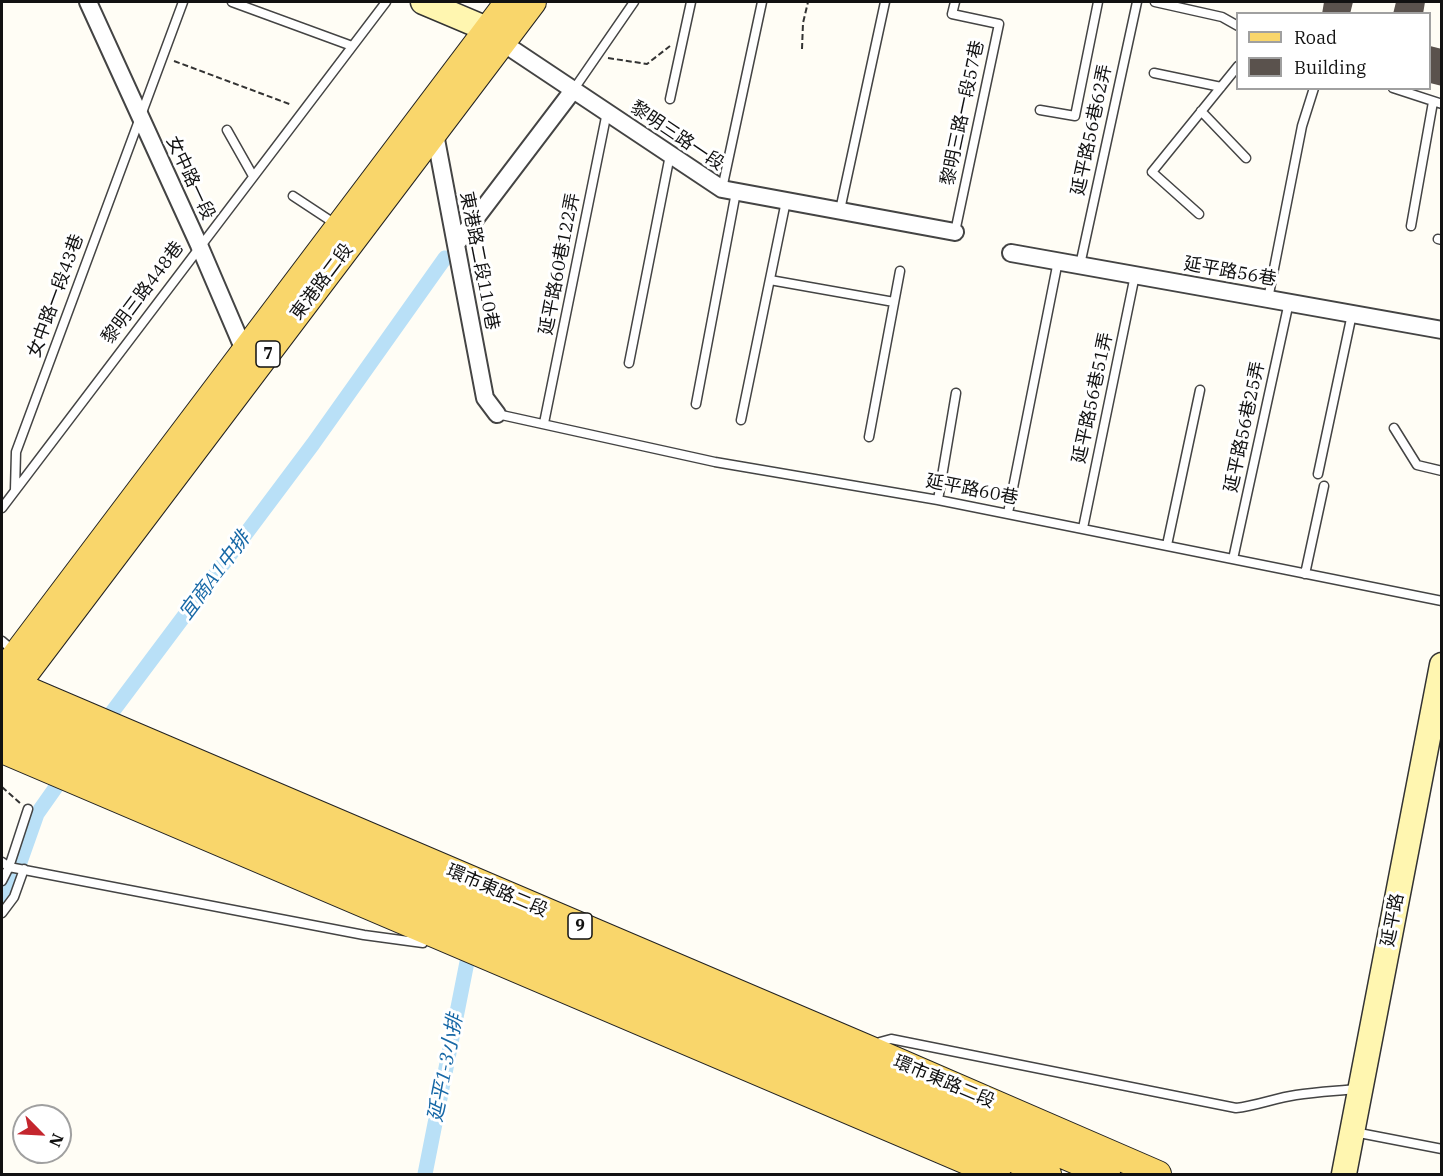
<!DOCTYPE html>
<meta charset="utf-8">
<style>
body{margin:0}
#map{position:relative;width:1443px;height:1176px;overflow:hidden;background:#fffdf5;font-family:"IBM Plex Serif",serif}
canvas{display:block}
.frame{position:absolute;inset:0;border:3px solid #111;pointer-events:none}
.legend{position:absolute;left:1236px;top:12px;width:195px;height:78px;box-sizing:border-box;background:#fff;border:2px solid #a0a0a0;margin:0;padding:8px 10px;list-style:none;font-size:18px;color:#111}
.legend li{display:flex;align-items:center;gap:12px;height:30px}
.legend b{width:30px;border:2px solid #a0a0a0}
.north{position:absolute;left:12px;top:1104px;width:60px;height:60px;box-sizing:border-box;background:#fff;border:2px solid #a0a0a0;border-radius:50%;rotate:114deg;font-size:16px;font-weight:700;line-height:24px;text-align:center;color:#111}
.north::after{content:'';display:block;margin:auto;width:21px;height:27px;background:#c4262e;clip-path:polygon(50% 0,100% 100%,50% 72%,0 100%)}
</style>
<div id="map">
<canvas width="1443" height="1176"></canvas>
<div class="frame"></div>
<ul class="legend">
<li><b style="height:8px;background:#f9d66b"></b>Road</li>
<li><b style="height:16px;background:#5a524d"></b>Building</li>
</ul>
<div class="north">N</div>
</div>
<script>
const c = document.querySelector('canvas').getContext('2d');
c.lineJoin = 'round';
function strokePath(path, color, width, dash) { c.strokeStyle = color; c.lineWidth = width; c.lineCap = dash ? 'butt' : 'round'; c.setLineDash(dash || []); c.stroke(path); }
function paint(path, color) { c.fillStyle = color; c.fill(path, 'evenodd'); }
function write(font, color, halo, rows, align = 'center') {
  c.font = font + ' "IBM Plex Serif","Noto Sans TC",serif'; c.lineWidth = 6; c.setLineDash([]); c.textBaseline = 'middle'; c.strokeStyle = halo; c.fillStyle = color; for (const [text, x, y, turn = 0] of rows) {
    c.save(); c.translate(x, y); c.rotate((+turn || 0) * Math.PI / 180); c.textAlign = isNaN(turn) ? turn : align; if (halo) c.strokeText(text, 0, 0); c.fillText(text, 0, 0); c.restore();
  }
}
strokePath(new Path2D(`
 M101,727L313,444L445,258
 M2,903L8,896L37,814L68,770
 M425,1174L467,962`), '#b9e0f7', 15);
paint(new Path2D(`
 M1324,2H1353L1350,14H1322Z
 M1396,2H1425L1423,14H1393Z
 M1430,46L1442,49V86L1430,83Z`), '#5a524d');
const lane = new Path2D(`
 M232,2L352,46
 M1155,2L1222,17L1238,26
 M1154,73L1221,87
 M1393,88L1442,104
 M574,89L634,2
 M670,99L691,2
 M1040,110L1075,116L1098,2
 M1201,111L1246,158
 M227,130L253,176
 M722,189L762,2
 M293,196L337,225
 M840,210L885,2
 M1199,214L1152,172L1238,66
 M1411,226L1433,102
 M955,232L999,24L952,14L955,2
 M1438,239L1442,240
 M1080,265L1137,2
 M770,280L894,302
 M1268,299L1302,126L1314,88
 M629,363L670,155
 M696,404L736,192
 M497,414L715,462L938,500L1442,601
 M741,420L786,201
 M544,423L607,112
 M1394,428L1417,465L1442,471
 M869,437L900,271
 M1318,474L1352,314
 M15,490L16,452L183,2
 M938,500L956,393
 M2,508L386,2
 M1008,513L1058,261
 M1083,528L1135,275
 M1167,545L1200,390
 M1233,559L1289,302
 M1305,574L1324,486
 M2,641L15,652
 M28,809L9,867L364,935L423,943L428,935
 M2,862L9,867L2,881
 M2,913L14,897L24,869
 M877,1047L880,1042L891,1039L1236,1108C1256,1106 1275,1098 1296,1095C1316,1092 1337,1091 1357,1089
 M1354,1132L1442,1149`);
const street = new Path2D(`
 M88,2L199,245L247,357
 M503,43L722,189L955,232
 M430,131L435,134L485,398L497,414
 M457,243L574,89
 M1011,253L1442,330`);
const secondary = new Path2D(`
 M423,2L487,29L502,43
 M1344,1174L1442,665`);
const primary = new Path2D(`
 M2,673L508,2
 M2,679L874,1051L1158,1174
 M7,698L533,2
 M2,704L1107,1174
 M2,730L1048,1174
 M2,750L997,1174`);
strokePath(lane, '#444', 11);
strokePath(street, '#444', 20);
strokePath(secondary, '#333', 27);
strokePath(primary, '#222', 28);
strokePath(new Path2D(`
 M802,49L803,23L808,2
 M608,58L647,64L670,46
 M174,61L292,105
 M2,787L20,803`), '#333', 2, [6, 3]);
strokePath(lane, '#fff', 8);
strokePath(street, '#fff', 16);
strokePath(secondary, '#fff6b0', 24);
strokePath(primary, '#f9d66b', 26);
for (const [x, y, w] of [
 [268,354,24],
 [580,926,24]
]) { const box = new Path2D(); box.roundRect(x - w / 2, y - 13, w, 26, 4.5); c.fillStyle = '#fff'; c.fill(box); strokePath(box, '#111', 1.5); }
write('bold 16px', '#111', null, [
 ["7",268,354],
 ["9",580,926]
]);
write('18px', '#111', '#fff', [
 ["黎明三路一段57巷",963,113,-78],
 ["延平路56巷62弄",1092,130,-78],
 ["黎明三路一段",677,136,34],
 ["女中路一段",190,178,65],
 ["東港路二段110巷",479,261,79],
 ["延平路60巷122弄",560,264,-79],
 ["延平路56巷",1230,272,10],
 ["東港路二段",322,282,-53],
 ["黎明三路448巷",143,293,-53],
 ["女中路一段43巷",56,296,-70],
 ["延平路56巷51弄",1093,398,-78],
 ["延平路56巷25弄",1245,427,-78],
 ["延平路60巷",972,490,11],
 ["環市東路二段",497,891,23],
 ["延平路",1393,920,-79],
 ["環市東路二段",944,1082,23]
]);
write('italic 20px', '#1768a6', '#fff', [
 ["宜商A1中排",215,576,-53],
 ["延平1-3小排",446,1068,-79]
]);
</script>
